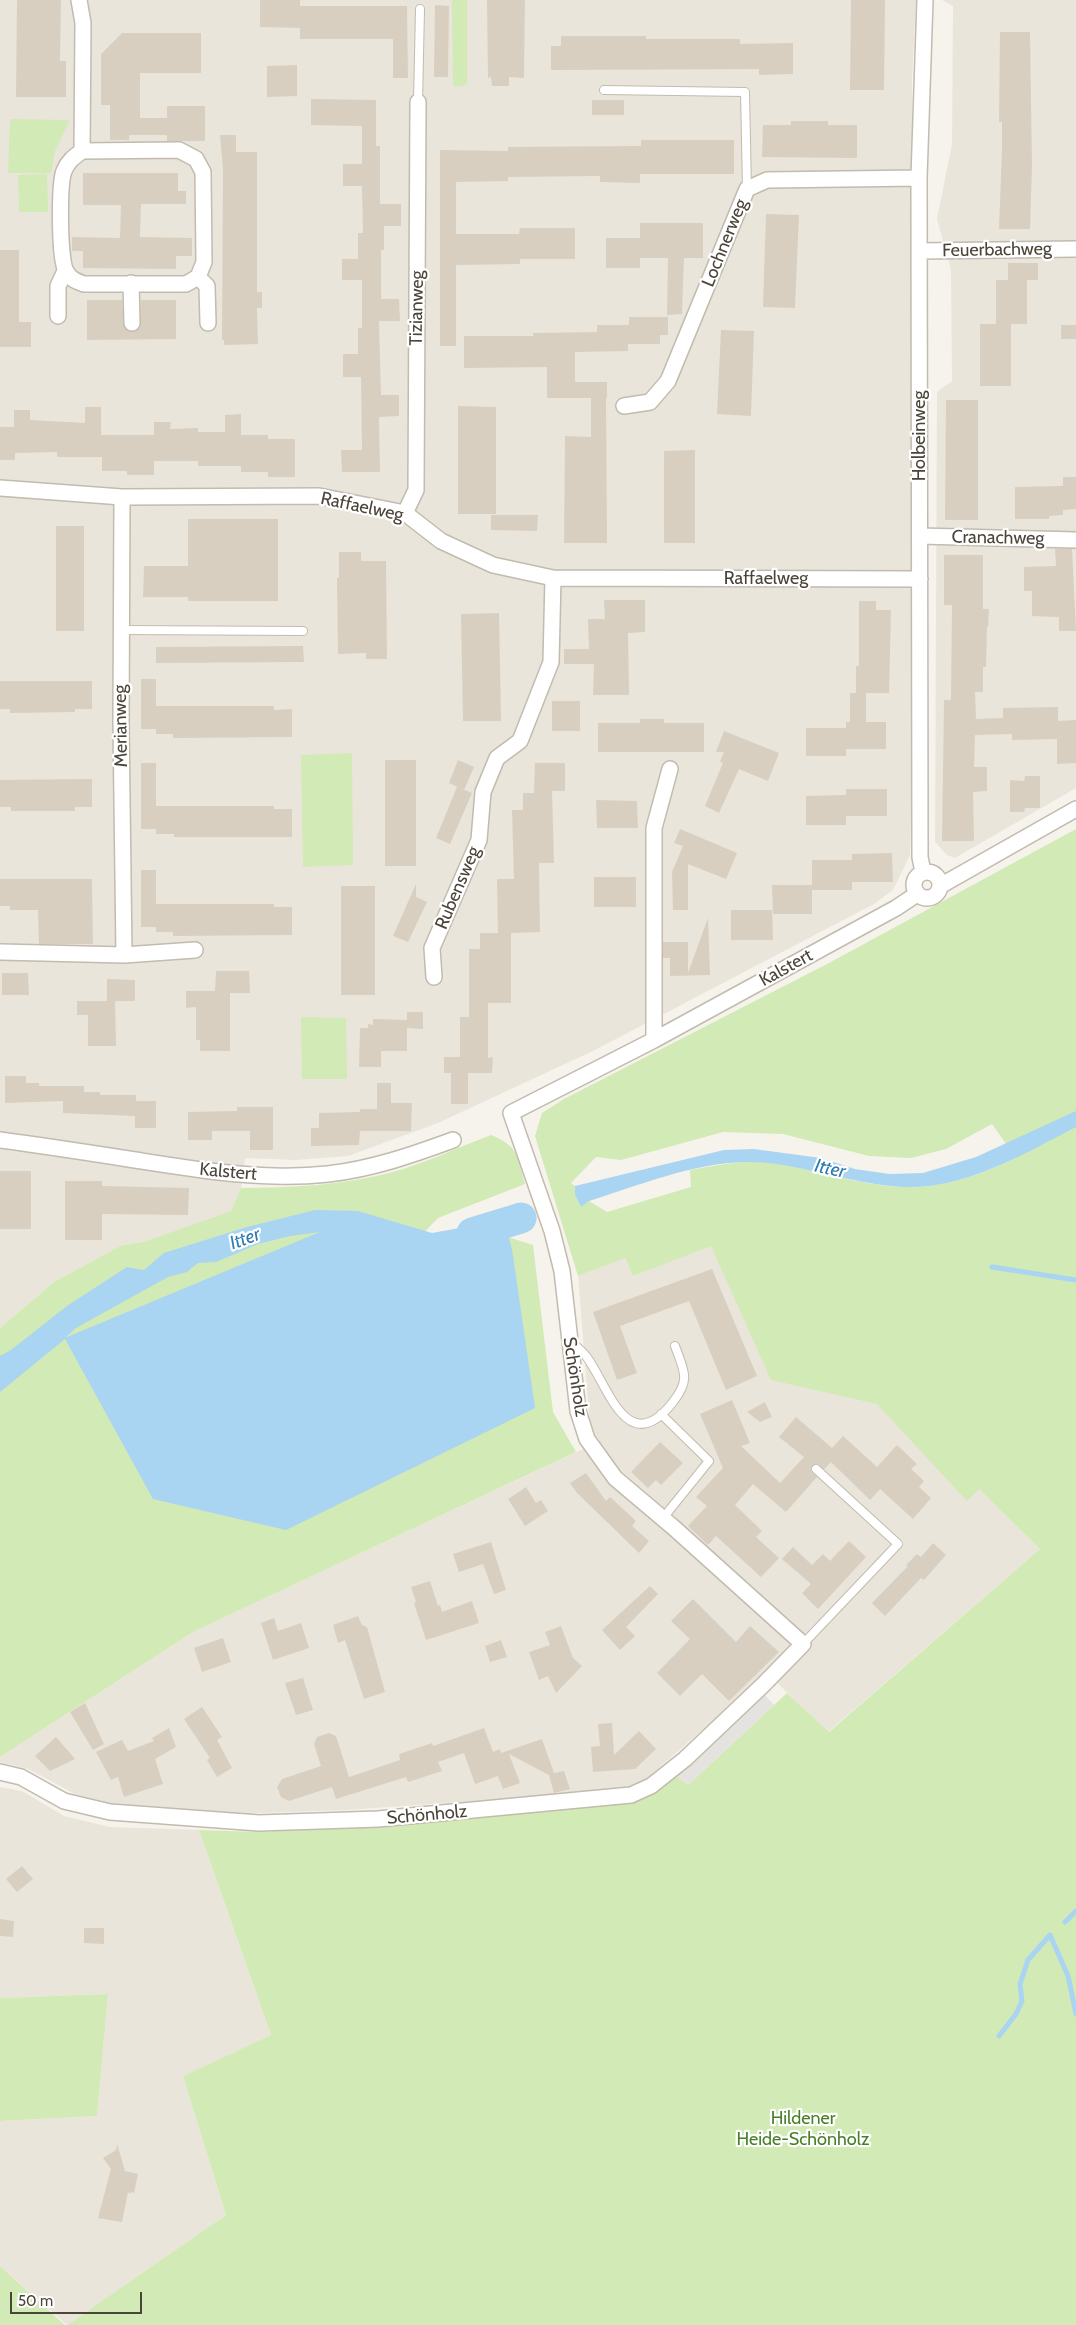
<!DOCTYPE html>
<meta charset="utf-8">
<style>
body{margin:0}
#map{position:relative;width:1076px;height:2325px;overflow:hidden;background:#f6f3ec;font-family:Cabin,sans-serif}
canvas{display:block}
.scale{position:absolute;left:10px;top:2292px;width:132px;height:22px;box-sizing:border-box;border:2px solid #4b4439;border-top:0;padding-left:6px;font-size:15px;line-height:18px;white-space:nowrap;color:#4b4439;-webkit-text-stroke:4px #fff;paint-order:stroke}
</style>
<div id="map">
<canvas width="1076" height="2325"></canvas>
<div class="scale">50 m</div>
</div>
<script>
const c = document.querySelector('canvas').getContext('2d');
c.lineJoin = 'round';
function paint(path, color) { c.fillStyle = color; c.fill(path, 'evenodd'); }
function strokePath(path, color, width, dash) { c.strokeStyle = color; c.lineWidth = width; c.lineCap = dash ? 'butt' : 'round'; c.setLineDash(dash || []); c.stroke(path); }
function write(font, color, halo, rows, align = 'center') {
  c.font = font + ' Cabin,sans-serif'; c.lineWidth = 4.5; c.setLineDash([]); c.textBaseline = 'middle'; c.strokeStyle = halo; c.fillStyle = color; for (const [text, x, y, turn = 0] of rows) {
    c.save(); c.translate(x, y); c.rotate((+turn || 0) * Math.PI / 180); c.textAlign = isNaN(turn) ? turn : align; if (halo) c.strokeText(text, 0, 0); c.fillText(text, 0, 0); c.restore();
  }
}
paint(new Path2D(`
 M0,0H916L912,80V550L915,627L910,855L893,890L874,904L593,1051L438,1123L348,1156L296,1160L245,1158L241,1188L231,1211L143,1242L122,1245L54,1282L0,1328Z
 M942,0H1076V788L955,858L947,855L935,842L937,392L952,381L951,270L937,219L952,144L953,6Z
 M711,1245L779,1375L879,1390L1040,1549L828,1732L767,1673L645,1780L615,1791L347,1810L236,1814L118,1805L75,1794L28,1769L0,1762V1757L193,1632L600,1441L590,1426L578,1276L625,1258L633,1276Z
 M0,1787L22,1791L64,1816L110,1827L199,1830L271,2035L183,2076L226,2215L67,2325L0,2266V2121L97,2116L108,1994L0,1998Z`), '#eae5da');
paint(new Path2D(`
 M452,0H467V83L463,86H453Z
 M10,119L70,120L55,151L51,173H8Z
 M47,174L48,212H19L18,175Z
 M352,753L353,865L303,867L301,755Z
 M1076,829V2325H67L226,2215L183,2076L271,2035L199,1830L260,1832L380,1826L588,1807L652,1795L675,1775L688,1785L787,1693L829,1732L1040,1549L979,1489L967,1501L877,1404L771,1380L711,1246L633,1276L625,1258L578,1276L535,1136L542,1113L564,1099L829,963ZM992,1124L1016,1158C989,1171 959,1182 929,1186C877,1192 825,1171 774,1163C746,1159 718,1165 690,1170L691,1187L607,1212L589,1201L581,1207L575,1195V1186L571,1183L596,1157L621,1160L723,1132L783,1134L869,1156L911,1158L946,1149Z
 M301,1017L346,1018L347,1079H302Z
 M491,1135C519,1146 517,1157 525,1184L438,1218L410,1247L506,1228L511,1238L533,1245L553,1412L576,1452L193,1632L0,1757V1328L54,1282L122,1245L143,1242L231,1211L241,1188C292,1188 343,1185 393,1172C426,1163 459,1147 491,1135Z
 M108,1994L97,2116L0,2121V1998Z
 M0,2266L65,2325H0Z`), '#d2eab5');
paint(new Path2D(`
 M764,1694L774,1705L688,1785L675,1775Z`), '#e5e3e0');
paint(new Path2D(`
 M1076,1111V1127C1029,1151 983,1179 929,1186C905,1189 878,1185 854,1180C818,1174 784,1161 746,1162C693,1163 640,1185 589,1201L581,1207L575,1195V1186L724,1150L754,1149L821,1158L855,1169L889,1174L923,1173L976,1157Z
 M315,1210L358,1211L432,1233L482,1224L505,1217L511,1212L516,1225L506,1229L512,1249L535,1408L286,1530L153,1499L65,1339L0,1392V1356L11,1350L67,1306L127,1267L144,1270L164,1253L247,1227ZM320,1232L67,1337H66L76,1328L168,1277L187,1272L198,1263L216,1262L258,1244L290,1236Z`), '#a9d4f2');
strokePath(new Path2D(`
 M992,1267L1076,1280
 M1065,1922L1076,1911
 M999,2036L1016,2014L1022,2001L1020,1984L1028,1960L1050,1935L1068,1976L1076,2014`), '#a9d4f2', 5);
strokePath(new Path2D(`
 M472,1233L521,1218`), '#a9d4f2', 31);
paint(new Path2D(`
 M17,0H61L60,61H66V97H16Z
 M260,0H300V6H407L408,78H393V39H300V28L260,27Z
 M487,0H525L524,78L509,77V86H492L491,77L488,78Z
 M851,0H885L884,90H850Z
 M435,5L449,6L448,77H434Z
 M1000,32H1030L1032,166L1030,229H999L1002,149V122H999Z
 M122,33H201V73H140V118H167V106H205V141H167V135H129V140H110V105H101V54Z
 M561,36H646V39H740V44L793,43V74L759,75V69L551,70V46H561Z
 M297,65V96L267,97V66Z
 M311,99L376,100V146H380V204H401V226H384V250H381V299H399L400,321H379L381,395H399V416L379,417L380,472H342L341,450H362L361,377H343V354H358V328H362V280H342V259H358V233H363L362,186H343V164H362V126L311,125Z
 M592,100H624V115H592Z
 M791,121H828V125H857V158L762,157L763,125H791Z
 M220,135H236V152H257V292H262V308H257L258,344L224,345V340H222L223,170Z
 M641,140H734V174H640V183L600,182V176L508,177V181L456,182V234H519L520,228H575V259H520V264L456,265V346H440V150L508,151V147L641,146Z
 M83,173H178V191H186V204H141L140,237L192,238V256H176V269L83,268V251H72V237L120,238L121,205H83Z
 M766,214L799,215L795,308L763,307Z
 M640,223H703V258H684L682,314L667,315L668,258H640V268H606V238H640Z
 M0,250H19V322H31V347H0Z
 M1008,263H1038V280H1027V324H1011V386H980V324H996V280H1008Z
 M87,300H122L124,327L132,332L140,327L141,300H176V339L87,340Z
 M629,317H668V335H660V344H628V351L575,352V382H607V398H606L607,543H564L565,436L591,437V398H547V367L464,368V336H533V333L597,332V325H629Z
 M1061,325H1076V339H1061Z
 M721,330L754,331L751,416L717,414Z
 M946,400H978V520H945Z
 M458,406L496,407V514H458Z
 M85,407H101V435H154V422H171L170,429L198,428V432H225V415L241,414V435H268V439H295V477H268V472H241V466H198V461H154V475H127V471H102V457H57V452L15,453V460H0V427H14V410H30V420L85,423Z
 M695,450V543H664V451Z
 M1063,477H1076V509L1063,510V515L1049,516V519H1015V487L1063,486Z
 M491,515H538L537,531L491,530Z
 M188,519H278V601H188V597H143L144,566H188Z
 M56,526H84V631H56Z
 M1055,549H1072L1076,631H1059V617L1032,616V591H1024V567L1056,566Z
 M339,552H361V561H386L387,659H366V653L338,654L337,578H339Z
 M944,555H983V609H989L988,627H987L986,667H983V692H975L976,719L1003,718V708L1058,707V721L1076,720V763L1057,764V739L1012,740V734L975,735L974,767H987V791L973,792L974,841H942L944,700H951L952,605H944Z
 M604,600H645V632L628,633L629,695H593L594,664H564V649H589L588,619H605Z
 M859,601H876V610H891L889,693H866V722H886V749H846V756H806V728H846V722H850V693H856V666H859Z
 M499,613L501,721H463L461,614Z
 M303,646L304,662L156,663V647Z
 M141,679H156V706H274V710L292,709V737L173,738V734H156V729H141Z
 M0,681H92V709H75V712L10,713V709H0Z
 M552,701H580V731H552Z
 M640,719H664V723H704V752H598V723H640Z
 M724,731L779,753L768,781L739,769L719,813L705,806L723,763L720,762L724,752H716Z
 M385,760H416V866H385Z
 M458,760L474,767L464,790L449,783Z
 M141,763H156V806H274V809H292V837H174V834H156V829H141Z
 M535,763H565V791H552L554,863H539L540,932L511,933V1003H488V1058L493,1057L492,1073H468V1104H451V1073H444V1057H460V1017H469V949H480V933H498L497,879H514L512,810H523V793H534Z
 M1025,776H1040V808H1025L1024,812H1010V780L1024,781Z
 M92,779V807H75V811H11V807H0V780Z
 M457,787L472,793L450,844L436,838Z
 M846,789H887V816H846V825H806V796L846,795Z
 M596,800L637,801L638,828H597Z
 M680,829L737,853L726,879L688,864V910H673L672,872L683,846L674,843Z
 M892,853L893,882H852V890H812V860H852V854Z
 M141,870H156V904H274V907H292V935L173,936V932H156V927H141Z
 M594,877H636V907H594Z
 M0,879H92L93,944H39L38,910H10V906H0Z
 M416,884V897L427,902L408,942L393,936Z
 M772,885H812V914H773Z
 M341,886H375V995H341Z
 M731,910H772L773,940H731Z
 M708,918L710,975L670,976V958H663V942H688V973Z
 M216,971H249L250,993H230V1051H200V1040H196V1007L186,1008V991H215Z
 M2,973H28L29,995H2Z
 M107,979L135,980V1001H107Z
 M77,1001H115L116,1046H88V1015H77Z
 M407,1012H423V1029L407,1028V1051H381V1067H359L360,1028H368V1024L373,1025V1019L407,1020Z
 M5,1076H26V1083H39V1086H84V1092H100V1095H136V1101H156V1128H135V1116L63,1113V1101L5,1103Z
 M377,1083H391V1103H412L411,1131H360L359,1145L311,1146V1128H319V1113L360,1112V1109H377Z
 M237,1107H273V1150H250V1131H212V1140H188V1112L237,1111Z
 M0,1171H31V1229H0Z
 M65,1181H102V1186L189,1188L188,1215L102,1214V1240H65Z
 M712,1269L757,1376L726,1390L689,1301L620,1326L637,1373L617,1380L593,1312Z
 M732,1400L750,1443L741,1446L780,1483L804,1457L779,1437L796,1417L832,1448L843,1436L877,1467L897,1445L917,1464L911,1469L924,1481L919,1487L931,1498L913,1519L880,1489L870,1500L831,1462L824,1469L818,1464L812,1466L811,1471L817,1477L786,1512L753,1484L735,1505L762,1531L756,1537L779,1558L761,1577L716,1536L708,1545L688,1526L707,1506L696,1497L723,1468L700,1414Z
 M765,1402L772,1417L760,1422L747,1412Z
 M660,1442L683,1463L661,1485L656,1480L648,1488L631,1472Z
 M586,1473L606,1501L610,1497L636,1521L632,1526L649,1541L639,1553L577,1493L570,1483Z
 M526,1487L536,1503L541,1500L548,1511L525,1526L508,1499Z
 M849,1541L866,1557L818,1609L802,1593L811,1584L782,1559L793,1547L812,1565L823,1554L830,1561Z
 M491,1542L506,1590L494,1594L483,1564L459,1572L453,1554Z
 M933,1543L946,1555L924,1580L921,1578L885,1616L872,1603L908,1566L906,1565L917,1554L921,1557Z
 M430,1581L438,1606L440,1605L442,1612L472,1601L479,1623L426,1640L414,1603L416,1602L411,1587Z
 M650,1586L658,1594L626,1627L635,1636L620,1650L602,1630Z
 M693,1599L736,1642L750,1626L779,1652L729,1701L702,1674L680,1696L657,1673L690,1639L671,1621Z
 M358,1616L362,1625L367,1627L385,1692L364,1699L345,1640L338,1643L333,1625Z
 M274,1618L278,1631L301,1623L309,1648L273,1660L261,1623Z
 M561,1626L573,1658L582,1666L556,1693L548,1676L539,1680L529,1652L550,1645L545,1632Z
 M223,1638L231,1662L202,1672L194,1648Z
 M501,1640L507,1657L490,1662L485,1646Z
 M303,1678L313,1710L296,1715L285,1683Z
 M85,1703L104,1744L93,1750L70,1712Z
 M202,1707L222,1737L217,1740L232,1768L217,1777L207,1760L210,1758L184,1719Z
 M612,1723L614,1755L639,1731L656,1749L635,1769L593,1772L591,1747L600,1746L598,1724Z
 M169,1728L176,1747L155,1759L163,1784L124,1797L118,1777L111,1780L96,1752L122,1740L128,1751L154,1741L152,1738Z
 M484,1728L493,1752L500,1749L501,1753L542,1739L554,1773L564,1771L570,1789L554,1793L549,1775L509,1754L520,1783L503,1789L498,1776L475,1784L464,1753L438,1762L442,1771L408,1782L406,1777L336,1799L332,1787L289,1801L281,1797L277,1787L282,1779L321,1766L314,1744L317,1737L329,1733L336,1736L349,1777L400,1760L399,1754L432,1743L433,1746Z
 M56,1737L75,1759L50,1771L35,1756Z
 M22,1866L33,1879L17,1892L6,1879Z
 M0,1919L14,1921L13,1937L0,1936Z
 M84,1928H104V1944L84,1943Z
 M117,2144L125,2171L138,2174L134,2193L131,2192L130,2194L128,2192L122,2222L98,2218L111,2169L103,2158L116,2150Z`), '#d8cfc1');
const lane = new Path2D(`
 M604,90L745,92L747,189
 M418,102L420,9
 M121,630L303,631
 M572,1342C577,1347 582,1351 586,1356C608,1385 627,1461 673,1402C691,1379 684,1371 675,1346
 M661,1414L709,1461L663,1518
 M803,1644L898,1544L816,1469`);
const street = new Path2D(`
 M79,0L83,23L82,151
 M179,150L196,159L203,172L204,262L198,277L186,284H84C76,281 70,279 66,271C59,260 59,184 64,171C68,161 74,157 82,151Z
 M919,251L1076,249
 M198,277L207,286L208,323
 M131,283L132,323
 M58,316V286L65,271
 M624,406L650,402L668,381L747,189L767,180L919,178
 M0,488L122,497L319,496L405,513L441,541L493,565L553,578L920,579
 M122,497L121,724L124,955
 M405,513L416,490L418,102
 M920,536L1076,540
 M923,872L920,857L919,178L925,0
 M914 885a13 13 0 1 1 26 0a13 13 0 1 1-26 0Z
 M940,886L1076,809
 M1,952L124,955L195,950
 M434,977L432,948L479,840L483,792L497,758L520,741L551,662L553,578
 M654,1040V828L670,769
 M0,1140C45,1146 90,1153 135,1160C199,1170 264,1181 328,1174C372,1169 412,1155 453,1140
 M0,1772L21,1777L64,1801L110,1812L259,1823L378,1819L631,1795L651,1786L685,1759L763,1685L803,1644L673,1527L615,1478L587,1439L578,1411L562,1271L552,1231L511,1113L654,1040L896,908L917,894`);
strokePath(lane, '#c2bbae', 10);
strokePath(street, '#c2bbae', 18);
strokePath(lane, '#fff', 8);
strokePath(street, '#fff', 15);
write('18px', '#4b4439', '#fff', [
 ["Lochnerweg",725,243,-68],
 ["Feuerbachweg",997,250,-1],
 ["Tizianweg",417,308,-89],
 ["Holbeinweg",920,436,-90],
 ["Raffaelweg",362,507,12],
 ["Cranachweg",998,538,1],
 ["Raffaelweg",766,579],
 ["Merianweg",121,726,-91],
 ["Rubensweg",458,888,-67],
 ["Kalstert",786,968,-29],
 ["Kalstert",228,1172,5],
 ["Schönholz",575,1377,81],
 ["Schönholz",427,1815,-5]
]);
write('18px', '#4a7f2a', '#fff', [
 ["Hildener",803,2119],
 ["Heide-Schönholz",803,2140]
]);
write('italic 19px', '#2e7ab2', '#fff', [
 ["Itter",830,1169,12],
 ["Itter",245,1239,-20]
]);
</script>
